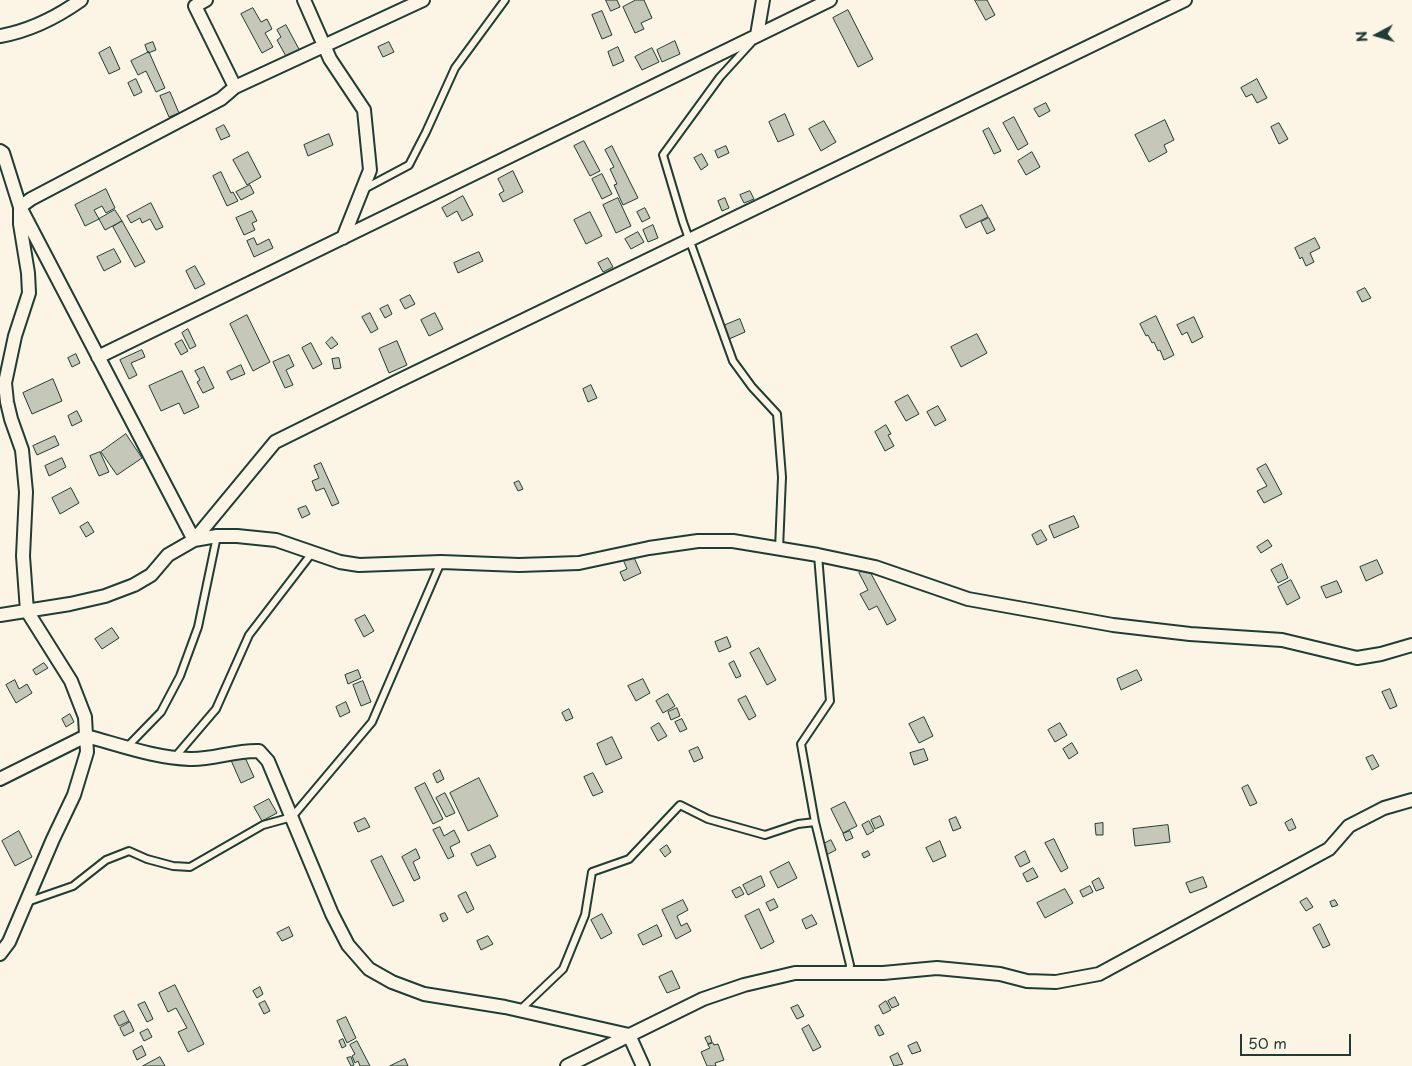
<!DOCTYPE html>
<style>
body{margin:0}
#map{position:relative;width:1412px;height:1066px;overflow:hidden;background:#fcf5e5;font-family:"Playpen Sans",sans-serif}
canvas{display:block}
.north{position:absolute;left:1352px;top:10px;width:50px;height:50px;-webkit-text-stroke:4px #fcf5e5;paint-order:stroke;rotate:264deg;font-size:14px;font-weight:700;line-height:20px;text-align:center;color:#1f3d34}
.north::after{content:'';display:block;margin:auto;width:18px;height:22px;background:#1f3d34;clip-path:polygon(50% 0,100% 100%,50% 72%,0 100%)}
.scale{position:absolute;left:1240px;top:1034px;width:111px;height:22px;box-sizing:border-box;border:2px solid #1f3d34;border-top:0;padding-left:6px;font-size:15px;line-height:18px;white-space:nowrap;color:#1f3d34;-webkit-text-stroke:4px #fcf5e5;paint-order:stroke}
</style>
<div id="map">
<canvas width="1412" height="1066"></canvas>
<div class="north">N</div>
<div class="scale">50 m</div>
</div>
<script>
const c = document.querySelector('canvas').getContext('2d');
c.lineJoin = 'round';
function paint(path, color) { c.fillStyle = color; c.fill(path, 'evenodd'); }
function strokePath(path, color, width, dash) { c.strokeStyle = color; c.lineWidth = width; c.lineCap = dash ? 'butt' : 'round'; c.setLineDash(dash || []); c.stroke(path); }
const building = new Path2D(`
 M606,0H617L620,7L611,11Z
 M636,0H644L652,18L641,23L644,29L635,33L623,7Z
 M975,0H987L995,15L986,20Z
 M253,8L261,22L267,19L272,29L265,33L273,47L262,53L241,14Z
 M848,10L873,59L858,67L833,18Z
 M602,11L612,35L602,39L592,15Z
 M286,25L300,51L287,58L277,40L281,37L277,30Z
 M675,41L680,54L662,62L657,50Z
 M153,42L156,50L148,53L145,45Z
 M389,42L394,52L383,57L378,47Z
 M110,47L120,69L109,74L99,53Z
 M618,47L624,61L613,66L608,52Z
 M652,48L659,62L642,70L635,57Z
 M149,52L165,88L156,92L146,71L138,75L131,61Z
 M136,79L142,92L134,96L128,83Z
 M1257,79L1267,98L1257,103L1252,94L1246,97L1241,88Z
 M170,92L179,113L169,117L160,96Z
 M1046,103L1050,111L1039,117L1034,109Z
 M785,114L794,135L778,142L769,122Z
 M1014,117L1028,144L1018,150L1003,123Z
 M1165,120L1174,140L1164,145L1167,152L1149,162L1135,135Z
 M824,121L836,142L821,151L809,129Z
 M1279,123L1288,139L1279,144L1271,127Z
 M224,125L230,136L221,140L216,129Z
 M989,128L1001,151L994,154L983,131Z
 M329,134L333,145L308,156L304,145Z
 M584,141L600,171L590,176L574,146Z
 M612,146L638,198L623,205L614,185L617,184L610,169L614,167L605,150Z
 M726,146L729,153L718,158L715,151Z
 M248,152L261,177L247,185L233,160Z
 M1032,152L1040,167L1026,175L1018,161Z
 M702,154L708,165L701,170L694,158Z
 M513,171L523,192L503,202L499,194L504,191L498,179Z
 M221,172L231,193L233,192L238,201L227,206L213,176Z
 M602,174L612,194L602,199L592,179Z
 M250,185L254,193L241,200L236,192Z
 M106,189L115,208L106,213L102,206L94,210L99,219L85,226L75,205Z
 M750,191L754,199L744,203L740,195Z
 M463,196L473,215L462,221L457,211L447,217L442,208Z
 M618,198L631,226L616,233L603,205Z
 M725,198L729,208L722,211L718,201Z
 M151,203L163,227L156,230L150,219L142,223L140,218L131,223L127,216Z
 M982,205L988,217L966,228L960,216Z
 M645,208L650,218L642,222L637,212Z
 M115,210L122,221L105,230L99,219Z
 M252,211L257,221L252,223L255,230L244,235L236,218Z
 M590,212L602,236L586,244L574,220Z
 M989,218L995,230L987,234L981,222Z
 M122,221L145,262L135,267L113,227Z
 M653,225L658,238L648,242L643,230Z
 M638,232L644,242L631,249L625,239Z
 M254,238L257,245L269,239L273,248L254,257L247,241Z
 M1315,238L1320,248L1310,253L1314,262L1306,266L1302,257L1300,259L1295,248Z
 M114,249L121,262L104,271L97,257Z
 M479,252L483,261L458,273L454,263Z
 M608,258L613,267L603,272L598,263Z
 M195,266L205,284L195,289L186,271Z
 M1365,288L1371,298L1362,302L1357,292Z
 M410,295L415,304L405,309L400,300Z
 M388,305L392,314L385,318L380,309Z
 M370,313L378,329L371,333L362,317Z
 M435,313L443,329L429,336L421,320Z
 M247,315L270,362L253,371L230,324Z
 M1156,316L1174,355L1164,360L1160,350L1158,351L1154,342L1152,343L1148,335L1146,336L1140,324Z
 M1194,317L1203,337L1192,343L1187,332L1182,335L1177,325Z
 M740,319L745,332L729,339L723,326Z
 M188,329L196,346L190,349L182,333Z
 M977,334L987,353L961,367L951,347Z
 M332,337L338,344L331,349L326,343Z
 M182,340L188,351L181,355L175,344Z
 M397,341L407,365L389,373L379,349Z
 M311,343L322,364L313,369L302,348Z
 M142,350L145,357L131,363L137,375L129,379L120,360Z
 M76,354L80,363L72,367L68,358Z
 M289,355L294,366L286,370L293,385L285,388L273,362Z
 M339,358L341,368L334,369L332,359Z
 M241,365L245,374L231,380L227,372Z
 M204,367L214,388L203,393L197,382L200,380L195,371Z
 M182,371L199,407L184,414L179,403L161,411L149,386Z
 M53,379L62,401L32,414L23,393Z
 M591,385L597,398L588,402L583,389Z
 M908,395L919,414L906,421L895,402Z
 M938,406L946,420L935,426L927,412Z
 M77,411L82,421L72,426L68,416Z
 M886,425L891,434L888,435L894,446L885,451L875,432Z
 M126,434L142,458L117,475L101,452Z
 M55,436L59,445L37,455L33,446Z
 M100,452L109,472L99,476L90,456Z
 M62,458L66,467L49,476L45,466Z
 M321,463L339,503L332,506L324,488L316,491L312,481L319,478L314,466Z
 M1266,464L1282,494L1264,503L1257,491L1267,486L1257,469Z
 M519,481L523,489L518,491L514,483Z
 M71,488L79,503L60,514L52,498Z
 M306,506L310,514L302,518L298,509Z
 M1074,516L1079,527L1054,538L1049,526Z
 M88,522L94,532L86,537L80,527Z
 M1041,530L1047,540L1037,545L1032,535Z
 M1268,540L1272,546L1261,553L1257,547Z
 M632,553L641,573L624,581L620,572L627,569L622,557Z
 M1377,560L1383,573L1366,581L1360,567Z
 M1282,564L1288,578L1278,583L1271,570Z
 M868,568L896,620L887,625L877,606L869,610L860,594L868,590L859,573Z
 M1291,580L1300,598L1287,605L1278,587Z
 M1337,581L1342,592L1326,598L1321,587Z
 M365,615L374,631L364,637L355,620Z
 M112,628L119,638L102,649L95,639Z
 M727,637L731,647L719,652L715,642Z
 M759,648L776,680L767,685L750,653Z
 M734,661L741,676L736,678L729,664Z
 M44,663L48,668L36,675L33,670Z
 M358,670L361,678L348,684L345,675Z
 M1137,670L1142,680L1121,690L1117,679Z
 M643,679L650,693L636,701L628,686Z
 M15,680L19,689L27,684L32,693L16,703L6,685Z
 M363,681L371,702L361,706L353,685Z
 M1390,689L1397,706L1390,709L1382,692Z
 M668,694L675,706L663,713L656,701Z
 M746,696L756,716L749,720L738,700Z
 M346,702L350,712L340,717L336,707Z
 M677,708L680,716L671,720L668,712Z
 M569,709L573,718L566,721L562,713Z
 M70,714L74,722L66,727L62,719Z
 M924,717L933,736L919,743L909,724Z
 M682,719L687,729L680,732L675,722Z
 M659,723L667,736L658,741L651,728Z
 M1060,723L1067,735L1055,742L1048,730Z
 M612,737L622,758L606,765L597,744Z
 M1072,743L1078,753L1069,759L1063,749Z
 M698,747L703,758L694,762L689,751Z
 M924,749L928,760L914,765L910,753Z
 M243,753L254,777L241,783L230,758Z
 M1373,755L1379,766L1372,770L1366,758Z
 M440,770L444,779L437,783L433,774Z
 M593,773L603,792L593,796L584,777Z
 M479,778L498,816L468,831L450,793Z
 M425,783L443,819L433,824L415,788Z
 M1248,785L1257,803L1250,806L1242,788Z
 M445,793L455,813L446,817L436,798Z
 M269,799L277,813L262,821L254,807Z
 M845,802L857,826L843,833L831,809Z
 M880,816L884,825L875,829L871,820Z
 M956,817L961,828L953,831L949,820Z
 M365,818L370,827L358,832L354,823Z
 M1292,819L1296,828L1289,831L1285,823Z
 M869,821L874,831L867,835L862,825Z
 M1103,823V835H1096L1095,824Z
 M1168,825L1170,842L1135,846L1133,829Z
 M440,827L444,836L454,830L460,842L450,847L454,856L448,859L433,830Z
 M19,831L32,857L15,866L2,841Z
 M850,831L853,838L846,841L843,834Z
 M1054,839L1068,868L1061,872L1045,843Z
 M831,840L836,850L826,855L822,845Z
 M940,841L946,856L933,862L926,848Z
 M490,845L496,857L477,866L471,854Z
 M667,845L671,852L665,857L660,850Z
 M416,849L420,858L413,862L420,878L414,881L402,857Z
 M868,851L870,855L864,858L862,854Z
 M1025,851L1030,862L1020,867L1015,857Z
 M382,856L404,901L393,906L371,861Z
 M789,862L797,878L778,888L770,872Z
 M1033,868L1038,877L1027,882L1023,874Z
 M761,876L765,886L748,895L743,885Z
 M1203,877L1207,887L1190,893L1186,883Z
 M1099,878L1104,888L1096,891L1092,882Z
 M1090,886L1093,892L1083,897L1080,891Z
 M740,887L744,894L736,898L732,891Z
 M1065,889L1073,903L1045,918L1037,903Z
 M466,892L474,909L467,913L458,896Z
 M1307,898L1313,907L1306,911L1300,902Z
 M774,899L778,907L770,911L766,903Z
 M683,900L688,910L677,916L681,926L687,923L691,931L676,939L662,910Z
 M1335,900L1338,905L1332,907L1330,902Z
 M759,909L774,942L761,949L745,916Z
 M445,913L448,919L443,922L440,915Z
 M602,914L612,933L601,939L591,920Z
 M812,915L817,924L806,929L802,920Z
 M1320,924L1330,945L1323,948L1313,928Z
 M657,925L662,936L643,945L638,935Z
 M289,927L293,936L282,941L277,933Z
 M488,936L493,944L481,950L477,941Z
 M672,971L680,988L667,993L659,977Z
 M175,985L204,1044L188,1052L178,1032L187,1028L176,1008L168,1012L159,993Z
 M260,987L263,994L257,998L253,991Z
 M895,997L899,1005L892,1008L888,1001Z
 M265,1001L270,1011L264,1014L259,1004Z
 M886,1001L891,1010L883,1014L879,1006Z
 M145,1002L153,1019L147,1022L138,1005Z
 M798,1005L804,1016L797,1019L791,1008Z
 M124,1011L129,1021L119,1026L114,1016Z
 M346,1017L356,1038L347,1043L337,1021Z
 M130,1022L134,1031L124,1036L120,1028Z
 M809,1025L821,1047L813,1051L802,1029Z
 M879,1025L884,1034L879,1036L875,1027Z
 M148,1029L152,1037L144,1041L140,1033Z
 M710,1036L712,1042L708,1044L705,1038Z
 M343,1039L346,1046L342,1048L339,1041Z
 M357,1041L370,1066H360L358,1061L355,1063L352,1056L355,1054L350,1045Z
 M917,1042L921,1051L912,1054L908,1046Z
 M713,1043L714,1045L718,1044L724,1060L715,1063L716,1066H707L701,1052L710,1048L708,1045Z
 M142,1046L146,1055L137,1060L133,1051Z
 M898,1053L903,1064L894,1066L890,1057Z
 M160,1057L165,1066H143Z
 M351,1057L354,1065L351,1066L347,1058Z
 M405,1059L408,1066H390Z`);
paint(building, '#c5c7b9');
strokePath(building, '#1f3d34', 1);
const service = new Path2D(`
 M751,43L720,77L663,155L683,222L733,361L752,387L777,414L782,477L779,549
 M364,189L409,165L426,132L455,68L505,0
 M127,747L161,712L180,676L198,627L217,536
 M175,757L216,709L249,635L312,553
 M815,822L801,744L830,701L818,555
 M27,902L73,886L106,860L129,851L147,859L173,866L190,867L263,825L292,817L372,722L441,562
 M520,1010L563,969L585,915L592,872L629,859L680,805L708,819L765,835L798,824L815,822L850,965L849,973`);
const minor = new Path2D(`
 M206,0L195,6L235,87
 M304,0L330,59L364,110L370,170L343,238
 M757,35L763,0
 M0,36C29,31 57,17 81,0
 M0,151L3,153L20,207L194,540L275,442L398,381L1185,0
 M20,207L31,199L221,99L235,87L423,0
 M98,357L830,0
 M0,615L70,604L105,596L134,585L151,575L168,555L194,540L217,536H237L276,540L340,562L359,565L441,562L519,565L579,563L649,548L698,541H733L818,555L875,567L968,599L1113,625L1190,634L1282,640L1357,658L1381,654L1412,645
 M0,779L86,736C120,745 155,758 190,759C212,760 235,750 259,751L268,761L332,914L348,945L369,969L392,982L424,994L505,1007L629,1035
 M0,954L9,942L53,839L74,795L87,752L85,717L71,681L27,611L23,556L26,492L22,450L11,419L7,402L5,383L15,336L29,293L28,273L20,224V209
 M629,1035L643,1066
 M567,1066L703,999L744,985L795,973H883L937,968L1000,974L1027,981L1056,982L1099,974L1329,849L1349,826L1384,808L1412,800`);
strokePath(service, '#1f3d34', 10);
strokePath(minor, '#1f3d34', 16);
strokePath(service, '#fcf5e5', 6);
strokePath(minor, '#fcf5e5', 12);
</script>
